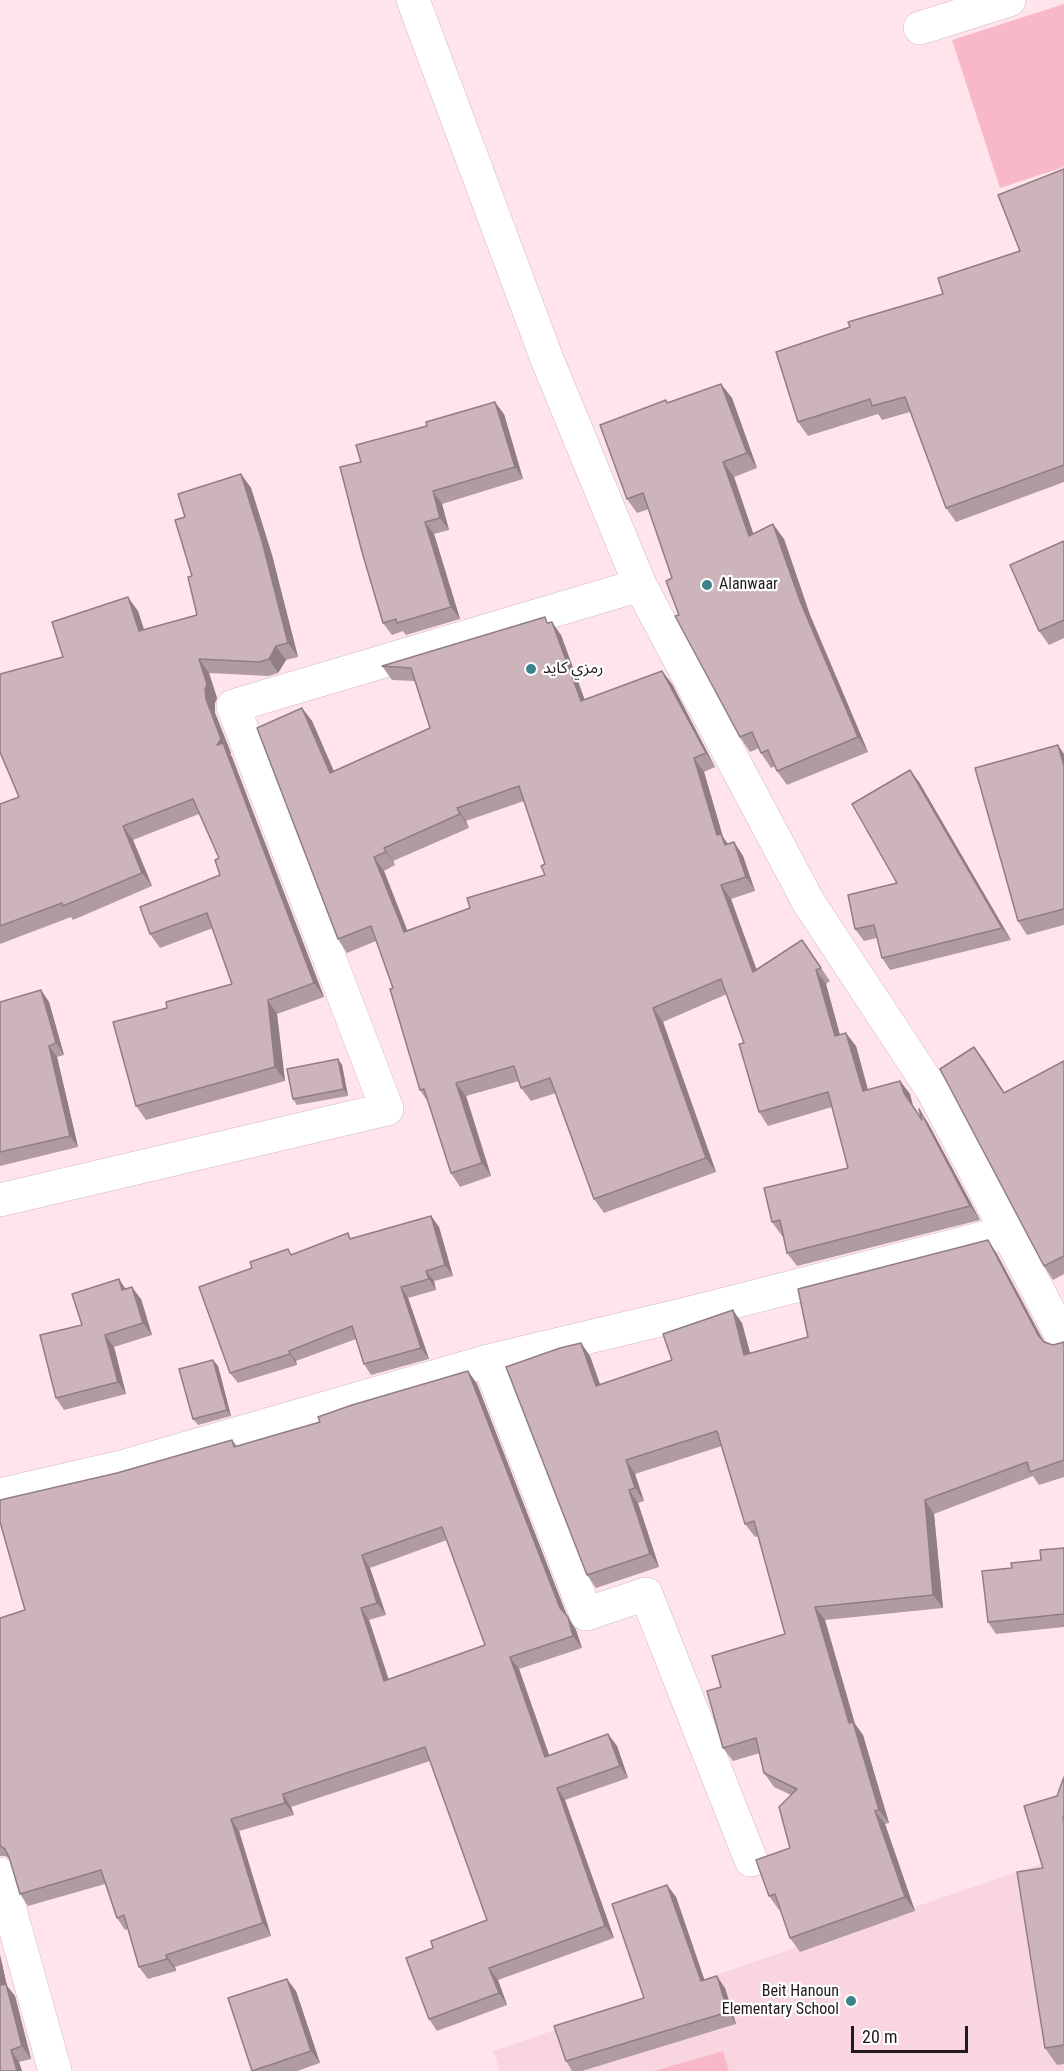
<!DOCTYPE html>
<meta charset="utf-8">
<style>
body{margin:0}
#map{position:relative;width:1064px;height:2071px;overflow:hidden;background:#ffe5eb;font-family:"Roboto Condensed",sans-serif}
canvas{display:block}
.scale{position:absolute;left:851px;top:2026px;width:117px;height:27px;box-sizing:border-box;border:3px solid #22191b;border-top:0;padding-left:8px;font-size:18px;line-height:21px;white-space:nowrap;color:#22191b;-webkit-text-stroke:4px #fff;paint-order:stroke}
</style>
<div id="map">
<canvas width="1064" height="2071"></canvas>
<div class="scale">20 m</div>
</div>
<script>
const c = document.querySelector('canvas').getContext('2d');
c.lineJoin = 'round';
function paint(path, color) { c.fillStyle = color; c.fill(path, 'evenodd'); }
function strokePath(path, color, width, dash) { c.strokeStyle = color; c.lineWidth = width; c.lineCap = dash ? 'butt' : 'round'; c.setLineDash(dash || []); c.stroke(path); }
function write(font, color, halo, rows, align = 'center') {
  c.font = font + ' "Roboto Condensed","Noto Sans Arabic",sans-serif'; c.lineWidth = 4.5; c.setLineDash([]); c.textBaseline = 'middle'; c.strokeStyle = halo; c.fillStyle = color; for (const [text, x, y, turn = 0] of rows) {
    c.save(); c.translate(x, y); c.rotate((+turn || 0) * Math.PI / 180); c.textAlign = isNaN(turn) ? turn : align; if (halo) c.strokeText(text, 0, 0); c.fillText(text, 0, 0); c.restore();
  }
}
paint(new Path2D(`
 M1064,1856V2071H500L493,2051Z`), '#f9d6df');
paint(new Path2D(`
 M1064,4V167L1000,188L952,40Z
 M723,2051L729,2071H654Z`), '#f9b8c9');
const street = new Path2D(`
 M413,0L547,359L640,585L809,903L933,1091L1064,1340
 M920,28L1009,0
 M0,1200L387,1109L233,706L640,585
 M488,1361L586,1614L646,1594L751,1860
 M0,1495L121,1467L488,1361L694,1312L1007,1232
 M0,1874L55,2071`);
strokePath(street, '#d1b8be', 34);
strokePath(street, '#fff', 33);
paint(new Path2D(`
 M1064,169V482L956,522L946,508L910,412L882,420L878,414L808,436L798,422L850,327L943,294L1020,251Z
 M721,384L732,398L757,468L734,477L753,534L784,539L810,615L868,752L787,785L777,771L775,766L771,768L761,753L759,748L750,752L740,737L679,615L672,578L649,509L637,513L627,499L666,400L668,403Z
 M504,414L523,479L442,504L449,530L434,534L460,619L406,635L403,631L392,635L383,623L361,462Z
 M241,474L251,488L272,555L298,657L286,660L278,673L269,676L209,673L217,698L215,703V713L231,753L230,754L232,757L324,997L277,1014L285,1081L146,1120L136,1106L167,1008L232,984L213,928L160,948L150,934L220,875L219,858L199,814L133,840L152,886L73,920L71,917L0,944V804L19,797L0,753V674L63,657L138,611L144,630L197,615L185,517Z
 M1064,541V638L1049,645L1039,631Z
 M549,623L561,635L585,700L662,671L672,684L715,767L704,772L723,837L728,844L734,842L743,856L755,891L731,899L757,970L802,940L830,981L826,984L840,1035L856,1046L868,1090L900,1081L910,1094L913,1106L921,1119L928,1123L980,1220L797,1266L787,1253L783,1236H782L772,1222L848,1168L832,1107L768,1126L759,1112L744,1043L727,994L663,1022L716,1172L604,1213L594,1199L556,1093L531,1101L521,1088L519,1081L466,1096L491,1176L460,1187L451,1173L428,1102L420,1090L393,988L376,941L347,953L338,939L302,708L312,721L334,771L430,728L415,681L392,680L382,666ZM524,801L545,864V875L470,908L407,930L384,871L395,865L393,861L469,828L466,821Z
 M1064,754V925L1027,935L1018,921Z
 M919,782L1011,940L890,970L882,958L877,938L864,941L855,929L897,883Z
 M41,990L49,1002L64,1055L57,1057L78,1147L0,1166V1002Z
 M974,1047L1004,1093L1064,1061V1274L1053,1280L1044,1266Z
 M338,1059L342,1065L348,1096L297,1105L293,1099Z
 M431,1216L439,1227L453,1276L434,1281L436,1290L408,1298L429,1359L371,1375L364,1364L356,1339L296,1361L297,1365L238,1383L230,1373L293,1254Z
 M988,1240L997,1254L1044,1341L1053,1345L1064,1342V1477L1039,1485L1033,1476L934,1514L943,1608L825,1620L855,1724L863,1735L889,1823L885,1824L915,1911L800,1952L790,1938L780,1909L779,1910L769,1896L790,1848L791,1795L774,1787L764,1773L760,1753L733,1761L723,1748L721,1687L785,1634L758,1536L755,1537L745,1524L722,1446L635,1474L644,1501L638,1503L659,1567L596,1588L587,1575L581,1343L590,1356L600,1384L672,1360L742,1323L750,1353L808,1337Z
 M126,1289L141,1299L152,1335L114,1347L126,1394L64,1410L56,1398L82,1325Z
 M218,1366L231,1416L198,1425L193,1419Z
 M468,1371L477,1384L567,1616L576,1630L582,1648L519,1669L549,1755L608,1734L617,1746L628,1778L565,1800L614,1938L498,1980L507,2005L437,2031L429,2019L433,1948L487,1920L430,1761L291,1807L294,1815L239,1831L271,1936L175,1967L176,1971L148,1979L139,1967L128,1929L125,1930L117,1918L105,1884L28,1906L20,1894L10,1859L5,1856H0V1618L25,1610L117,1473L232,1440L237,1446L320,1422ZM447,1540L485,1645L389,1680L369,1620L386,1615L370,1568Z
 M1064,1548V1627L996,1634L988,1622L1012,1568L1041,1560Z
 M1064,1777V2064L1057,2065L1045,2048L1043,1868L1057,1796Z
 M667,1885L676,1897L704,1979L725,1988L736,2024L582,2071H572L566,2061L644,1998Z
 M0,1955L7,1986L15,1996L31,2059L19,2062L22,2071H0Z
 M296,1991L320,2063L297,2071H252Z`), '#b09ba0');
paint(new Path2D(`
 M721,384L732,398L757,468L747,453Z
 M495,402L504,414L523,479L515,467Z
 M723,462L734,477L759,550L749,536Z
 M241,474L251,488L272,555L298,657L288,643Z
 M433,491L442,504L449,530L440,518Z
 M425,522L434,534L460,619L451,607Z
 M773,524L784,539L810,615L868,752L858,737L800,601Z
 M128,597L138,611L149,645L139,631Z
 M552,622L561,635L590,715L581,701Z
 M276,646L286,660L278,673L269,659Z
 M199,659L209,673L217,698L215,703V713L231,753L230,754L232,757L324,997L314,983L217,745L206,699Z
 M662,671L672,684L715,767L706,753Z
 M302,708L312,721L340,786L330,773Z
 M1058,745L1064,754V766Z
 M694,758L704,772L723,837L730,847L734,859L717,835Z
 M910,770L919,782L1011,940L1002,928Z
 M457,808L466,821L469,828L460,814Z
 M123,826L133,840L152,886L142,873Z
 M734,842L743,856L755,891L746,877Z
 M384,848L393,861L395,865L386,852Z
 M374,857L384,871L413,945L404,932Z
 M721,885L731,899L762,986L753,972Z
 M816,970L826,984L844,1050L835,1036Z
 M41,990L49,1002L64,1055L56,1043Z
 M268,1000L277,1014L285,1081L275,1067Z
 M653,1008L663,1022L716,1172L706,1158Z
 M846,1033L856,1046L872,1105L863,1091Z
 M49,1046L57,1057L78,1147L70,1136Z
 M974,1047L984,1060L1013,1107L1004,1093Z
 M338,1059L342,1065L348,1096L344,1089Z
 M900,1081L910,1094L913,1106L904,1093Z
 M456,1083L466,1096L491,1176L482,1163Z
 M919,1109L928,1123L980,1220L970,1206Z
 M431,1216L439,1227L453,1276L445,1265Z
 M988,1240L997,1254L1047,1349L1038,1335Z
 M426,1271L434,1281L436,1290L429,1279Z
 M119,1279L127,1291L122,1290Z
 M132,1287L141,1299L152,1335L143,1323Z
 M401,1287L408,1298L429,1359L421,1348Z
 M733,1310L742,1323L754,1368L744,1355Z
 M105,1335L114,1347L126,1394L118,1382Z
 M581,1343L590,1356L605,1399L596,1386Z
 M289,1351L296,1361L297,1365L290,1354Z
 M213,1360L218,1366L231,1416L227,1410Z
 M468,1371L477,1384L569,1621L560,1608Z
 M626,1460L635,1474L644,1501L635,1488Z
 M629,1490L638,1503L659,1567L650,1554Z
 M925,1500L934,1514L943,1608L933,1595Z
 M362,1555L370,1568L386,1615L377,1603Z
 M815,1607L825,1620L855,1724L863,1735L889,1823L879,1810L849,1723Z
 M361,1608L369,1620L393,1693L384,1681Z
 M568,1617L576,1630L582,1648L573,1636Z
 M510,1657L519,1669L554,1769L545,1757Z
 M608,1734L617,1746L628,1778L620,1766Z
 M557,1788L565,1800L614,1938L605,1926Z
 M283,1794L291,1807L294,1815L285,1803Z
 M875,1811L885,1824L915,1911L905,1897Z
 M231,1819L239,1831L271,1936L263,1923Z
 M667,1885L676,1897L709,1993L701,1981Z
 M0,1955L7,1986L15,1996L31,2059L22,2046L2,1985L0,1979Z
 M166,1955L175,1967L176,1971L167,1959Z
 M489,1968L498,1980L507,2005L499,1993Z
 M717,1976L725,1988L736,2024L728,2012Z
 M287,1979L296,1991L320,2063L311,2051Z
 M11,2050L19,2062L22,2071H17Z`), '#907e82');
const building = new Path2D(`
 M1064,169V465L946,508L905,397L872,406L870,399L798,422L776,352L850,327L848,322L943,294L938,278L1020,251L998,195Z
 M721,384L747,453L723,462L749,536L773,524L800,601L858,737L777,771L768,750L761,753L752,732L740,737L675,616L679,615L666,581L672,578L643,493L627,499L600,425L666,400L667,403Z
 M495,402L515,467L433,491L440,518L425,522L451,607L397,623L396,619L383,623L362,552L340,467L361,462L356,445L427,426L426,422Z
 M241,474L262,541L288,643L276,646L269,659L259,662L199,659L207,684L205,689L206,699L221,739L217,745L223,743L314,983L268,1000L275,1067L136,1106L113,1022L167,1008L166,1002L232,984L207,913L150,934L140,907L220,875L215,860L219,858L193,799L123,826L142,873L63,906L62,903L0,926V804L19,797L0,752V674L63,657L52,622L128,597L139,631L197,615L188,577L192,576L175,520L185,517L178,494Z
 M1064,541V620L1039,631L1010,565Z
 M545,617L547,623L552,622L581,701L662,671L706,753L694,758L717,835L721,834L725,845L734,842L746,877L721,885L753,972L802,940L821,968L816,970L835,1036L846,1033L863,1091L900,1081L904,1093L922,1120L919,1109L970,1206L787,1253L780,1220L772,1222L764,1188L848,1168L828,1092L759,1112L739,1044L744,1043L721,979L653,1008L706,1158L594,1199L550,1078L521,1088L514,1066L456,1083L482,1163L451,1173L424,1089L420,1090L390,989L393,988L371,926L338,939L257,728L302,708L330,773L430,728L411,668L382,666ZM519,786L545,864L541,866L545,875L467,898L470,908L404,932L374,857L386,852L384,848L460,814L457,808Z
 M1058,745L1064,766V909L1018,921L975,768Z
 M910,770L1002,928L882,958L874,925L855,929L848,895L897,883L852,804Z
 M41,990L56,1043L49,1046L70,1136L0,1152V1002Z
 M974,1047L1004,1093L1064,1061V1256L1044,1266L940,1069Z
 M338,1059L344,1089L293,1099L287,1069Z
 M431,1216L445,1265L426,1271L429,1279L401,1287L421,1348L364,1364L352,1326L289,1351L290,1354L230,1373L199,1287L252,1268L250,1262L288,1249L291,1255L348,1233L350,1239Z
 M988,1240L1038,1335L1044,1342L1053,1345L1064,1342V1460L1030,1472L1027,1462L925,1500L933,1595L815,1607L849,1723L853,1722L879,1810L875,1811L905,1897L790,1938L775,1894L769,1896L756,1860L790,1848L779,1807L797,1789L764,1773L756,1738L723,1748L707,1691L721,1687L712,1656L785,1634L754,1521L745,1524L717,1431L626,1460L635,1488L629,1490L650,1554L587,1575L506,1367L560,1348L581,1343L596,1386L672,1360L663,1334L733,1310L744,1355L808,1337L798,1289Z
 M119,1279L122,1290L132,1287L143,1323L105,1335L118,1382L56,1398L40,1335L82,1325L72,1294Z
 M213,1360L227,1410L193,1419L179,1369Z
 M468,1371L560,1608L568,1617L573,1636L510,1657L545,1757L608,1734L620,1766L557,1788L605,1926L489,1968L499,1993L429,2019L406,1958L433,1948L431,1941L487,1920L425,1747L283,1794L285,1803L231,1819L263,1923L166,1955L167,1959L139,1967L124,1915L117,1918L101,1870L20,1894L9,1857L5,1849L0,1846V1618L25,1610L0,1522V1500L117,1473L232,1440L234,1447L320,1422L318,1417L352,1405ZM442,1527L485,1645L384,1681L361,1608L377,1603L362,1555Z
 M1064,1548V1614L988,1622L982,1571L1012,1568L1011,1563L1041,1560L1040,1550Z
 M1064,1777V1816L1063,1817L1064,1823V2045L1045,2048L1017,1872L1043,1868L1024,1806L1057,1796Z
 M667,1885L701,1981L717,1976L728,2012L566,2061L554,2026L644,1998L612,1904Z
 M0,1979L2,1985L6,1984L22,2046L11,2050L17,2071H0Z
 M287,1979L311,2051L252,2071L228,1998Z`);
paint(building, '#cdb4ba');
strokePath(building, '#907e82', 1.5);
for (const [x, y, r, color] of [
 [707,585,6,"#3d838f"],
 [531,669,6,"#3d838f"],
 [851,2001,6,"#3d838f"]
]) { const dot = new Path2D(); dot.arc(x, y, r, 0, 2 * Math.PI); c.fillStyle = color; c.fill(dot); strokePath(dot, '#fff', 2); }
write('16px', '#22191b', '#fff', [
 ["Alanwaar",719,585],
 ["رمزي كايد",543,669],
 ["Beit Hanoun",839,1992,"right"],
 ["Elementary School",839,2010,"right"]
], 'left');
</script>
